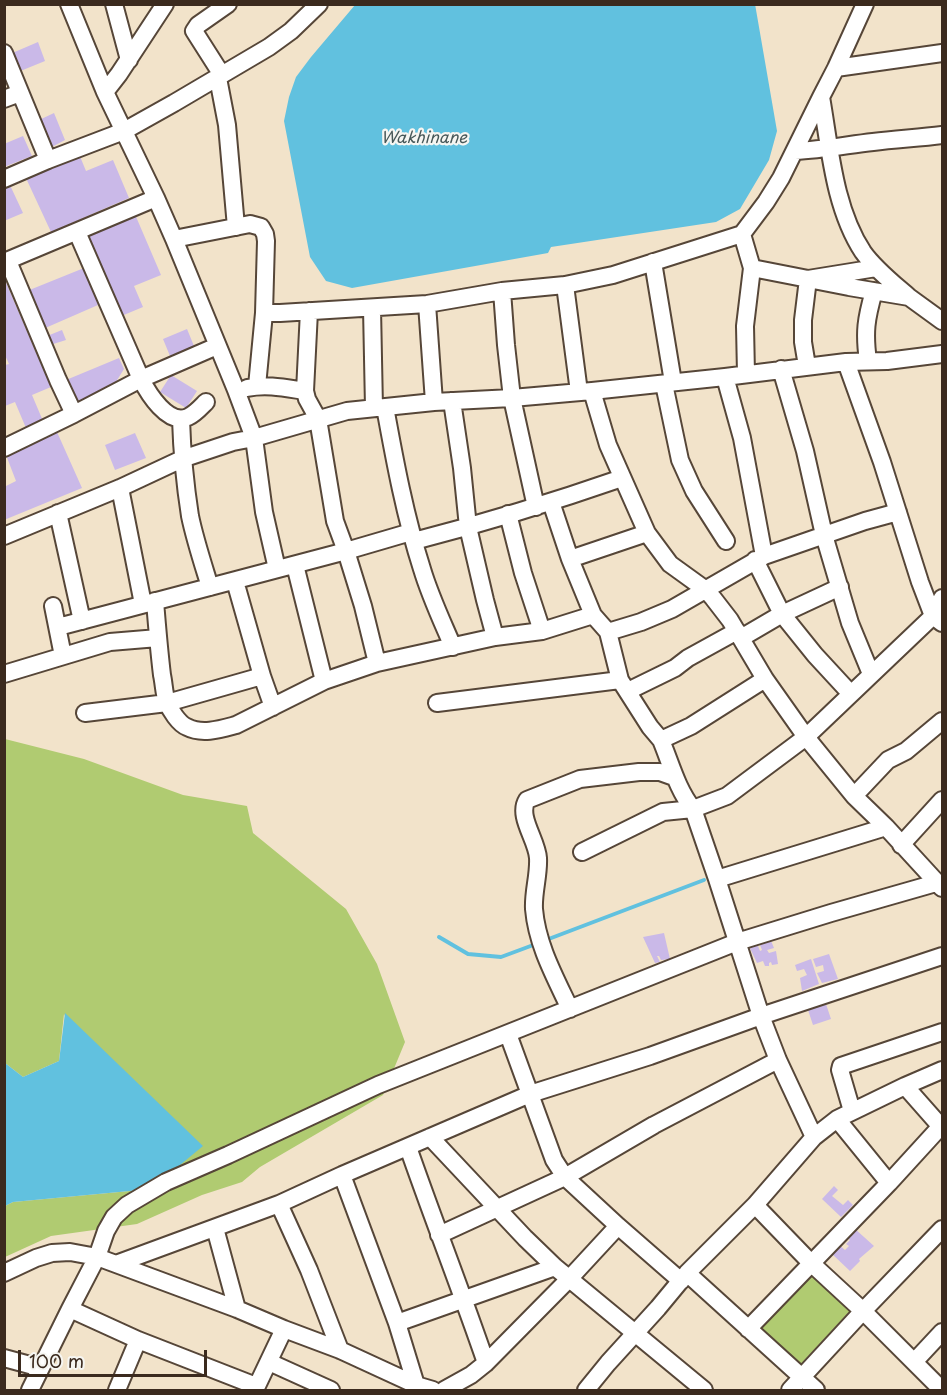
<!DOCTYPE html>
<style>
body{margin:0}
#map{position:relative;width:947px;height:1395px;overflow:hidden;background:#f2e3ca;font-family:"Playpen Sans",sans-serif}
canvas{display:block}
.frame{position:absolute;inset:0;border:6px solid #3b2a1e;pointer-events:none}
.scale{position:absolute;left:18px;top:1350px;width:189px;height:27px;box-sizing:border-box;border:3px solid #3b2a1e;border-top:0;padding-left:8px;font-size:18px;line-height:21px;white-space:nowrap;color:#3b2a1e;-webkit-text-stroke:4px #f6f6f2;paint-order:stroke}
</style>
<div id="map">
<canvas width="947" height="1395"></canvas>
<div class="frame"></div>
<div class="scale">100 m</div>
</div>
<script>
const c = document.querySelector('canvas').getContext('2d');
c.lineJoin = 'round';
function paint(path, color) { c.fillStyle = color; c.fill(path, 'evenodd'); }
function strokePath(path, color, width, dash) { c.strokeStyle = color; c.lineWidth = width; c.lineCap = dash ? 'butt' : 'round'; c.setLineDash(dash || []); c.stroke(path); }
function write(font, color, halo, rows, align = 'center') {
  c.font = font + ' "Playpen Sans",sans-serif'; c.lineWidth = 4.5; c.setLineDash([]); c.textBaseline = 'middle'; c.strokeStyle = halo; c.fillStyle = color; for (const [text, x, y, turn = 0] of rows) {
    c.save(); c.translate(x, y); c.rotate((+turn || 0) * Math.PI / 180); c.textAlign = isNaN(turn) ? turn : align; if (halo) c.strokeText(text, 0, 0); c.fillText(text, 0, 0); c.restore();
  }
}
paint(new Path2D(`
 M5,739L84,759L183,795L247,806L253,833L346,909L377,964L405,1042L383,1095L260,1167L242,1182L202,1195L137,1224L51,1236L5,1257V1206L13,1202L151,1189L64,1014L59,1061L23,1077L5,1063Z
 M809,1273L850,1311L798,1367L757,1328Z`), '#b0cb71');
paint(new Path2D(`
 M755,4L777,131L769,160L740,209L716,222L551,247L548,253L352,288L326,281L310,257L284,121L289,97L296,77L311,57L355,5Z
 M65,1013L203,1146L151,1189L13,1202L5,1206V1063L23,1077L59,1061Z`), '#61c1df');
strokePath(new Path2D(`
 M439,937L468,954L501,957L536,944
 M546,940L704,880`), '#61c1df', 4);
paint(new Path2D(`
 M38,42L45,61L18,72L10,54Z
 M54,113L65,140L48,149L35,122Z
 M23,136L32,156L4,167V144Z
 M79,154L86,171L113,160L129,198L51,232L25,176Z
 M9,183L23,213L4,221V185Z
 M134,212L161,275L134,286L143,307L119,317L81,233Z
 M84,268L98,305L43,329L27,291Z
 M4,278L51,387L32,395L43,421L26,428L15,402L5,406V365L9,364L4,353Z
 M187,329L194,346L170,356L163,339Z
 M62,330L66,340L50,345L47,336Z
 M119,358L124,369L109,393L77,406L66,380Z
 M171,375L197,391L186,408L160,392Z
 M57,432L82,488L4,520V487L16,481L6,455Z
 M135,433L146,458L115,470L105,445Z
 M664,933L670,959L661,960L659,956H657L660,962L655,963L643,937Z
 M769,936L774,948L767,950L769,953L776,951L778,964L772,965L771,962L769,963V966H765L763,961L757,963L748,944L756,941L760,951L762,950L758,940Z
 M829,954L838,979L822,983L817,973L824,971L823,965L816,967L813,959Z
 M811,959L819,984L802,991L800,978L807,975L804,969L797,971L795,965Z
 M825,1001L831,1019L813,1025L807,1007Z
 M834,1186L838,1190L832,1196L843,1205L848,1200L853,1205L841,1217L822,1199Z
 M854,1228L874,1246L859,1259L860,1261L850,1271L831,1253L839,1245L845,1250L849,1246L846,1244L850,1240L846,1237Z`), '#cab9e8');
const minor = new Path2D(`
 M69,4L105,92L156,198L174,239L236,390L254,438L264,512L277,569
 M114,4L129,60
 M4,53L48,160
 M836,68L942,53
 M222,75L194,31L198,25L228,4
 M218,78L227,125L236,227
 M105,92L119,74L165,4
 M821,97C830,148 834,208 863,252C875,269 893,283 909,297
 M4,99L20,93
 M795,151C821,150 847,145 873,142C896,139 919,138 942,135
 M4,179L48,160L124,131L174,103L269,47L291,31L319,4
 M77,232L141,379C148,393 168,426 188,417C195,414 201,407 206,402
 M174,239L250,224L261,227L265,234L266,241L264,313L257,386
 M8,261L58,380L74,414
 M4,262L156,198
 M653,262L673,382
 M752,268L849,287L909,297L942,321
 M565,285L579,392
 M502,291L506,345L512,398L536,507
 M427,304L434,402
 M372,308L374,408
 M309,311L305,391L307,399L318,419L335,521L346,551L363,606L377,663
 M264,313H280L427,304L502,291L565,285L613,275L742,234
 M868,361C864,332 866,319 874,291
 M846,362L882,462L920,582L933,616L942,623
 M807,366L803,342V320L808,279L876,268
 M781,369L805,451L824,535L850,623L871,674
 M746,374L745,326L752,268L742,234L766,202L781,178L821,97L836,68L865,4
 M725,377L742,438L764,556
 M664,384L680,460L694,491L726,541
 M247,388C267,384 285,388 305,391
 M592,391L608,445L647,533L670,564L706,590L713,598L730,620L765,679L806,737L854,796L886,827L942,888
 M452,401L462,468L468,527L485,600L495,637
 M385,407C395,462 405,516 422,569C430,596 442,621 453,647
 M181,419C182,452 185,484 190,516C195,540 203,564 210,587
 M4,448L74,414L141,379L217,346
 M120,488L143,604
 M551,502L570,559L593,615
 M58,513L82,621
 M508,514L523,573L542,631
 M4,536L120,488L182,459L233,442L254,438L347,411L434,402L512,398L592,391L725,377L846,362L887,361L942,354
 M414,541C484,523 553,502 622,478
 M570,559L647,533
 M755,560L782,614L815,655L851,694
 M295,565L324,681
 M235,581L262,676L273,707
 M155,601C157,626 159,650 162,675C164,684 164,694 167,702C170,710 179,724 187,727C202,735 221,729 236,725L324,681L377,663L495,637L542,631L593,615L608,632L620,680L650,727L661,740L691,726L765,679
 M53,606L63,656
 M58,627L346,551L411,532
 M608,632L641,622L672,609L764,556L865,521L898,512
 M741,638L782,614L840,587
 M4,674L110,642L158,638
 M628,691L675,668L688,658L737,631
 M437,703L620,680
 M85,713L167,703L262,676
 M661,740C671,764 677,789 693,809L717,879L761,1016L778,1060L814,1137
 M854,796L888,760L906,751L942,721
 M901,845L942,800
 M582,852L663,812L693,809L727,796L806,737L933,616L942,598
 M717,879L886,827
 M570,1009C555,977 537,945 534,909C533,892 539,875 538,858C537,840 517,816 527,800L580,779L639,772H660L674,777
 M508,1034L554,1160L565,1177L618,1226L681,1281
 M905,1086L942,1128
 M852,1111L840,1070L841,1066L942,1032
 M837,1119L889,1183
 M430,1137L525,1238L555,1267L704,1390
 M408,1147C433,1219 461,1290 486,1363
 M342,1175L397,1323L416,1385
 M279,1204L309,1270L340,1350
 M755,1205L811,1263L863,1311L942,1390
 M215,1228L237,1309
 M439,1235L565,1177L654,1125L778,1060
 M116,1264L279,1204L342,1175L530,1094L650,1056L761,1016L942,956
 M4,1273L36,1258L52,1253L70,1252L97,1257L237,1309L284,1329L340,1350L416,1385L433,1390
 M687,1273L816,1390
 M70,1309L138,1340L256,1386
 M397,1323L555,1267
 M748,1329L889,1183L942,1125
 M4,1358L41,1368
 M269,1362L331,1390
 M914,1362L942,1332
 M30,1390L70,1309L97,1257L106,1231L114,1217L127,1205L166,1182L228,1155L378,1085L737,942L831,913L936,883
 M117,1390L138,1340
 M255,1390L284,1329
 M444,1390L471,1375L486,1363L569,1279L618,1226
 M586,1390L608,1363L658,1308L687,1273L755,1205L814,1137L837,1119L905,1086L942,1070
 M790,1390L863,1311L942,1229`);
strokePath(minor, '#564638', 20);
strokePath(minor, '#fff', 16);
write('italic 16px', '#465758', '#f6f6f2', [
 ["Wakhinane",424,139]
]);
</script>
